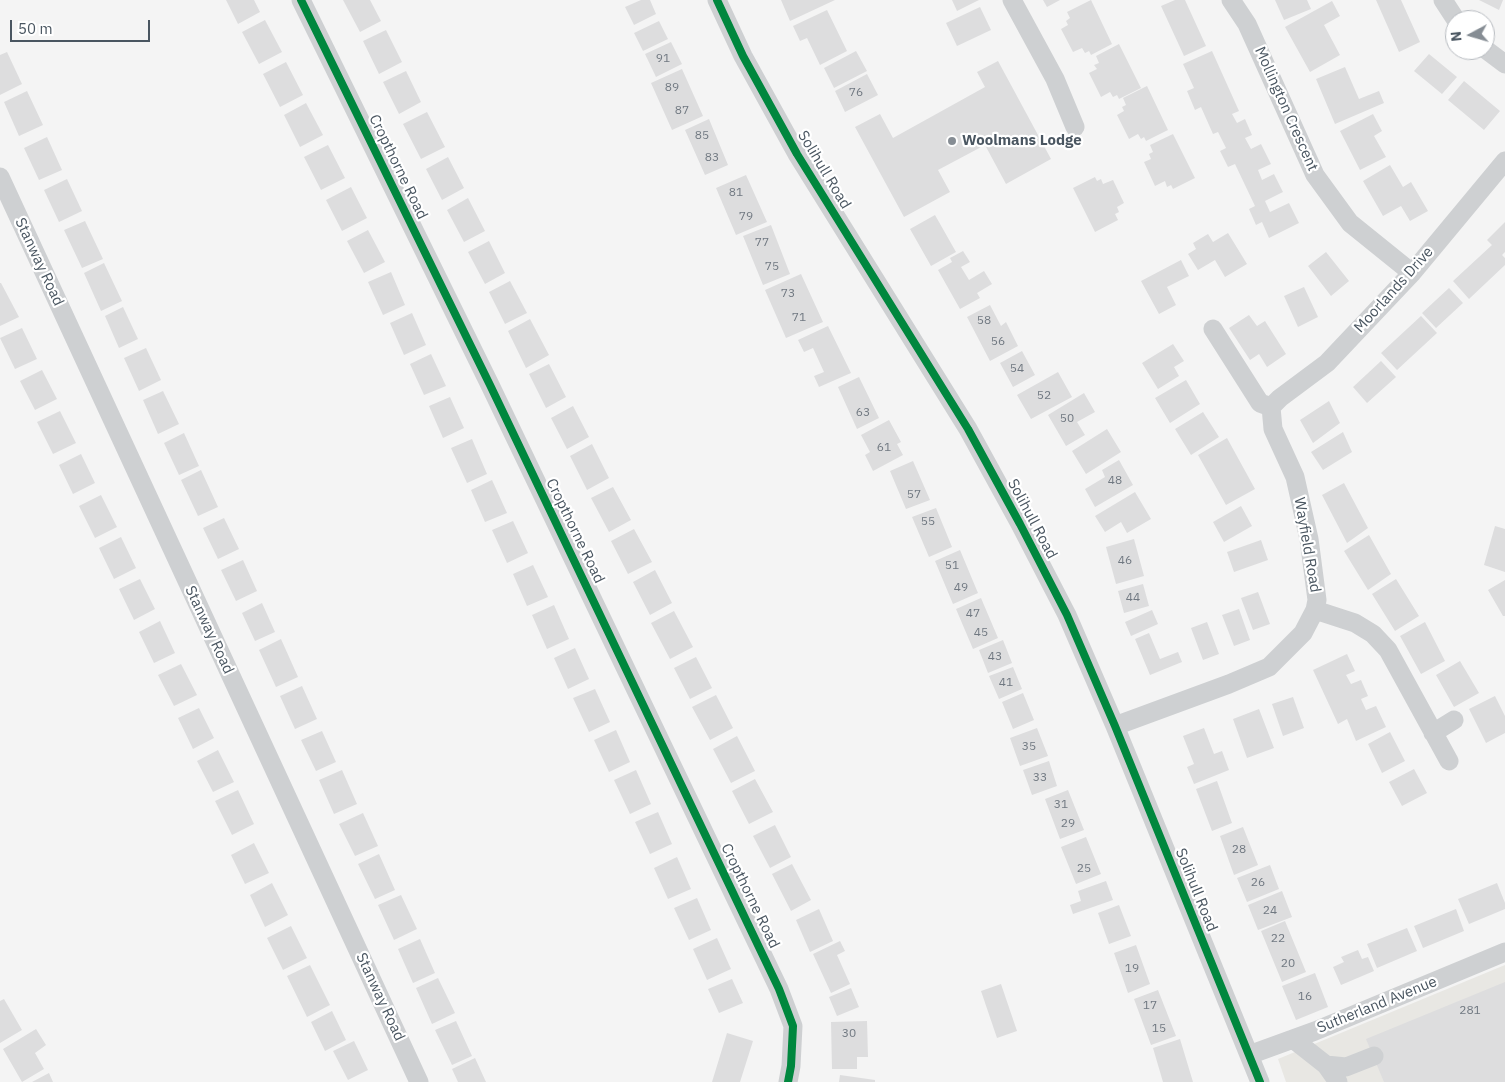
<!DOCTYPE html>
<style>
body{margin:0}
#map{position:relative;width:1505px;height:1082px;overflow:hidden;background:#f4f4f4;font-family:"IBM Plex Sans",sans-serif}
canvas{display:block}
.north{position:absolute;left:1445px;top:10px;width:50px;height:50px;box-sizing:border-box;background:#fff;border:1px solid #b7bbc0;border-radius:50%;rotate:264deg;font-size:14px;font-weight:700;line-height:20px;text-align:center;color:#4a5661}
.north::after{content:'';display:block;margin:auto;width:18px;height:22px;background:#868d94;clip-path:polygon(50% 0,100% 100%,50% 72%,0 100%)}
.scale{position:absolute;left:10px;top:20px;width:140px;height:22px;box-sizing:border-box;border:2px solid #4a5661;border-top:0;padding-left:6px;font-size:15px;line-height:18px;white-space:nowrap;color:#4a5661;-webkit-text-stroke:4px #fff;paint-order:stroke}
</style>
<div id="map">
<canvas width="1505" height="1082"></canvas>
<div class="north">N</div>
<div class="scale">50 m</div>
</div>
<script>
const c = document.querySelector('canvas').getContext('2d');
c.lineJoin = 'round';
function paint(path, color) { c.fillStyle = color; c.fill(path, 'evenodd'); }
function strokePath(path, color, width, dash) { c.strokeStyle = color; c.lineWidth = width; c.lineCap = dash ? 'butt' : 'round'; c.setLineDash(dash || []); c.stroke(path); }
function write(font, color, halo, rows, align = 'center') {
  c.font = font + ' "IBM Plex Sans",sans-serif'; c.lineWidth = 4.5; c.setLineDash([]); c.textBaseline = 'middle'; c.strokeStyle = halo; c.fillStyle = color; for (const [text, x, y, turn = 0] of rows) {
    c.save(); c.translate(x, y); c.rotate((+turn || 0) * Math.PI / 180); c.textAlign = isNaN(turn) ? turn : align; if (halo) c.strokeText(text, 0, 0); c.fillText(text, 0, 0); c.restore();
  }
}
paint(new Path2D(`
 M1505,965V1082H1286L1278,1059Z`), '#e8e7e3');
paint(new Path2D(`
 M226,0H254L260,12L238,24Z
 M343,0H370L381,21L360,32Z
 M641,0H650L656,14L634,25L625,7Z
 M781,0H835L790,21Z
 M952,0H979L957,11Z
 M1043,0H1060L1047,7Z
 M1091,0L1112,44L1091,55L1089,51L1085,53L1082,48L1073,52L1061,29L1068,25L1066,21L1070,18L1067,12Z
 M1175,0H1185L1206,46L1184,56L1161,6Z
 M1275,0H1307L1311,9L1284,20Z
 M1376,0H1401L1420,42L1399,52Z
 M1479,0H1503L1499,10Z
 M1332,1L1340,16L1324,25L1340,55L1310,72L1285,27Z
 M980,7L991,30L957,46L946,23Z
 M827,10L847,51L820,65L807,38L800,41L793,26Z
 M265,20L282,52L259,64L242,32Z
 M659,21L668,39L643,51L634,33Z
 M386,30L402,62L379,74L363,41Z
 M671,42L682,64L656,77L645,54Z
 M1119,44L1141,88L1119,99L1117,95L1113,97L1110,92L1101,97L1089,73L1097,69L1094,65L1099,63L1096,56Z
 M856,51L867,71L834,88L824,68Z
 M1212,51L1239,111L1232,114L1237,123L1245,119L1252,135L1245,138L1251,149L1261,144L1271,164L1258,170L1262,180L1274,174L1283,192L1265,201L1270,212L1289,203L1299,223L1269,238L1262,222L1256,225L1249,209L1255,206L1235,164L1228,167L1220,151L1226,148L1218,132L1213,134L1201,107L1195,110L1187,91L1194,88L1183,64Z
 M7,52L22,84L0,95V55Z
 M1429,54L1457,77L1442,94L1414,71Z
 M998,61L1051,159L1006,184L985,145L938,170L950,192L904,217L855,127L880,114L893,138L985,87L977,72Z
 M286,62L303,95L280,107L263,74Z
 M1345,67L1359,99L1379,91L1384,103L1335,124L1316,79Z
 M682,69L703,116L672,130L651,83Z
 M406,71L421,102L399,114L383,82Z
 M867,74L878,95L845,112L835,91Z
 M1464,81L1500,111L1484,130L1448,100Z
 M1147,86L1168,130L1146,141L1144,137L1141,139L1138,134L1129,139L1117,115L1124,111L1122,107L1126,105L1123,98Z
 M27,91L43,125L19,136L4,102Z
 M306,103L323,135L300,147L284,115Z
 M427,112L445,147L421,159L403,124Z
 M1373,114L1382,131L1374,136L1386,157L1360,170L1340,131Z
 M709,119L728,165L705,175L685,130Z
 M1173,134L1195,178L1173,189L1171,185L1167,187L1165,181L1155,186L1144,162L1151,159L1149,154L1153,152L1150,145Z
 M47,137L62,170L39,180L24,148Z
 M328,145L345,178L321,190L304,157Z
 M448,157L464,188L442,200L426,169Z
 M1390,165L1403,187L1411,182L1428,211L1410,221L1401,206L1383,216L1363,181Z
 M746,175L767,222L736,235L716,188Z
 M1095,177L1097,181L1101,179L1103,184L1113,180L1124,203L1117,207L1119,212L1115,214L1118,220L1095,232L1073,188Z
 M67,179L82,211L59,222L44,190Z
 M351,187L367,218L342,231L326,200Z
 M468,198L485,231L464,242L447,210Z
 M935,215L956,252L931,266L910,229Z
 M85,221L103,259L82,268L64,230Z
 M1505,222V252L1502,255L1505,258V265L1469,299L1453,281L1492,245L1487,240Z
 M771,225L790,274L763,285L743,236Z
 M368,230L385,262L364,273L347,241Z
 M1228,233L1247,264L1225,277L1215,260L1198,270L1188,254L1196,249L1193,243L1208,234L1213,242Z
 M489,241L505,273L485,284L468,252Z
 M963,251L970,262L961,267L969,280L984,271L992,284L977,293L980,298L960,309L938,270L952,262L950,258Z
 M1326,252L1349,281L1331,296L1308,266Z
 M1181,260L1189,276L1167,287L1176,305L1159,314L1141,281Z
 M104,263L122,301L101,311L84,273Z
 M391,272L405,305L383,315L368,282Z
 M801,274L823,322L786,338L765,290Z
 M510,281L527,313L505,324L489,292Z
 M0,283H1L19,317L0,326Z
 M1304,287L1318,317L1298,327L1284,296Z
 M1449,288L1463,303L1436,328L1422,313Z
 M990,305L1001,326L1006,322L1018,346L990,361L967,317Z
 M123,307L138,339L119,348L105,316Z
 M412,313L426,345L404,355L390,323Z
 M1249,315L1257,326L1265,321L1286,354L1267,367L1259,354L1250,360L1229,328Z
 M1421,316L1437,333L1397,370L1381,353Z
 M530,319L549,355L526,368L508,331Z
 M828,326L851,373L819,387L814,376L824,372L813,348L804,352L798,340Z
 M22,328L37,359L15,369L0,338Z
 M1173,344L1184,361L1174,367L1179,376L1158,389L1142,363Z
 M146,348L161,380L139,391L124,358Z
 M1022,351L1035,375L1013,387L1000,363Z
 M431,354L446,386L424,395L410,364Z
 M1381,361L1396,377L1367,403L1353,387Z
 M549,364L566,397L546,408L529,374Z
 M42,370L57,399L35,410L20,381Z
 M1058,372L1072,397L1031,419L1017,395Z
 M859,377L879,418L857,429L838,387Z
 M1186,380L1200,404L1170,423L1155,398Z
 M163,391L179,424L158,434L143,400Z
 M1084,393L1095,412L1077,422L1085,435L1066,446L1048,415Z
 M450,397L464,428L443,438L429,406Z
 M1329,401L1340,423L1313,443L1300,420Z
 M573,406L589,437L567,449L551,418Z
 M60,411L76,443L53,454L37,422Z
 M1203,412L1219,437L1191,455L1175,429Z
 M889,420L901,442L897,444L903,455L873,471L865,455L870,452L861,435Z
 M1107,429L1121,452L1086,474L1072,451Z
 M1343,432L1352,452L1323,470L1311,452Z
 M184,433L199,466L179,475L164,443Z
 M1227,438L1255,489L1226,505L1198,455Z
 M472,439L487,474L467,483L451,448Z
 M592,444L609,478L587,490L570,456Z
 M81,454L95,483L73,494L59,465Z
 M1119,460L1133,485L1095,507L1085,489L1105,477L1102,470Z
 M913,461L930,500L906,509L890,471Z
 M201,470L218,507L198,516L181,480Z
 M492,480L507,513L485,522L471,490Z
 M1344,483L1368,528L1347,543L1322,495Z
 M613,487L631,520L609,532L591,498Z
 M1135,492L1151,519L1127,533L1121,522L1105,532L1095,516Z
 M101,495L117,527L95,538L79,506Z
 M1241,506L1252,526L1224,542L1213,522Z
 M936,508L952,547L929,557L912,517Z
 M224,518L239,549L218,559L203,528Z
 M513,521L528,553L507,563L492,530Z
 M1495,526L1505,529V572L1484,565Z
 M634,529L652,562L628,574L611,541Z
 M1369,535L1391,574L1368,590L1344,551Z
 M121,537L136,568L114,579L99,548Z
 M1134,539L1144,576L1116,584L1106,547Z
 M1261,540L1268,560L1234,572L1227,552Z
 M960,550L978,593L953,604L935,561Z
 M243,560L257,591L236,601L221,570Z
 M533,565L548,597L527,606L513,574Z
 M655,570L672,603L650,615L633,582Z
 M140,579L155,609L134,620L119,589Z
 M1396,579L1419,616L1395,631L1372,594Z
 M1505,580V616H1503L1488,590Z
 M1143,584L1149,606L1124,613L1118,591Z
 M1258,592L1270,624L1253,630L1241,598Z
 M981,598L998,638L973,649L956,609Z
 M262,603L275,632L255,641L242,613Z
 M554,605L569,639L547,649L532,615Z
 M1239,609L1250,640L1234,646L1222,615Z
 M1152,610L1158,624L1131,636L1125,622Z
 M674,611L693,647L670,659L651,623Z
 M160,621L175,653L154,663L139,632Z
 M1207,622L1219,654L1203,660L1191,628Z
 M1425,622L1445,661L1421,674L1400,636Z
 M1149,633L1160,659L1178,652L1182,662L1150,675L1135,639Z
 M281,639L298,677L276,687L259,650Z
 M1003,640L1012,663L988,673L979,650Z
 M575,648L589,679L568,689L554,658Z
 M1347,654L1355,671L1346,675L1351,684L1361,680L1368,696L1361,699L1366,710L1376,706L1386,727L1356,741L1347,719L1338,724L1313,670Z
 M696,657L712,688L690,699L674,668Z
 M1460,661L1479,693L1454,707L1436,675Z
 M181,664L197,695L174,706L158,675Z
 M1013,667L1022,689L999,699L989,676Z
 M302,686L317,719L295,729L280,696Z
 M595,689L610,722L589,732L573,698Z
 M1023,693L1034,720L1013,729L1002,702Z
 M716,695L733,728L710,740L692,707Z
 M1495,696L1505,716V733L1486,743L1469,709Z
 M1293,697L1304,728L1283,736L1272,704Z
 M199,708L214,738L193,749L178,718Z
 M1259,709L1274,748L1247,758L1233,719Z
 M1037,728L1048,756L1020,766L1010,738Z
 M1204,728L1214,754L1222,751L1229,770L1194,784L1187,767L1194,764L1183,736Z
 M616,730L630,762L609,772L594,740Z
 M322,731L336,762L316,771L301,740Z
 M1390,732L1405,761L1382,773L1368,744Z
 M737,736L755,771L731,783L713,749Z
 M218,750L234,782L213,792L197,761Z
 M1049,761L1057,786L1032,795L1023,770Z
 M1414,769L1427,793L1402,806L1389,782Z
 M342,770L357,804L334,814L319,780Z
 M636,770L651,804L630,814L614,780Z
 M755,779L773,812L749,824L732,791Z
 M1217,781L1232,823L1212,831L1196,789Z
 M238,790L254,824L232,835L215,801Z
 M1068,790L1084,830L1060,839L1045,799Z
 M658,812L672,844L650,854L635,822Z
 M363,813L378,846L355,856L339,824Z
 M775,825L791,857L770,868L753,836Z
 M1243,827L1258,865L1234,875L1220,836Z
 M1086,837L1101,874L1076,884L1061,847Z
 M254,843L269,873L245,884L231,855Z
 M379,854L395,890L375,899L358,864Z
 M677,857L691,889L668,899L654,868Z
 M792,864L811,900L791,911L772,874Z
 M1270,865L1279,889L1247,902L1237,878Z
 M1106,881L1113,900L1073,914L1070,905L1081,901L1078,891Z
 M272,883L288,915L265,927L250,895Z
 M1497,883L1505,903V909L1469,924L1458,899Z
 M1282,891L1292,917L1258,930L1248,905Z
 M401,895L417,929L394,940L378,905Z
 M697,898L711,930L689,940L674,908Z
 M1119,905L1131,936L1109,944L1098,913Z
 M819,909L833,941L810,952L796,920Z
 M1456,909L1464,931L1423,948L1414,926Z
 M1285,921L1306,972L1282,982L1261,931Z
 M291,926L307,958L283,970L267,938Z
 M1407,928L1417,951L1377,968L1367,944Z
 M717,938L731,969L707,980L693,949Z
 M420,939L435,973L413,983L398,949Z
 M840,941L845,951L837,955L850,984L831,993L813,954Z
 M1136,945L1150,984L1128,993L1114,953Z
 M1358,950L1362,959L1368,957L1374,971L1341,985L1333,967L1344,962L1341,957Z
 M310,965L330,1005L307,1017L287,976Z
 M1315,973L1328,1007L1296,1020L1282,986Z
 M438,978L455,1013L432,1024L416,988Z
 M732,979L743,1003L719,1013L708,989Z
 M1505,982V1082H1384L1366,1039Z
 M1001,984L1017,1031L997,1038L981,991Z
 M851,988L859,1007L837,1016L829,997Z
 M1158,990L1176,1036L1151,1045L1134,999Z
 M4,999L22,1030L0,1043V1001Z
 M332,1011L346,1040L325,1051L311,1022Z
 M456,1021L472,1056L452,1065L435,1030Z
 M867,1021L868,1057H857V1069H832L831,1022Z
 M36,1029L46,1045L35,1053L44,1069L22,1082L3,1049Z
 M727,1033L753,1041L740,1082H712Z
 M1180,1039L1193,1082H1163L1153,1048Z
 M354,1041L368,1070L348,1080L333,1051Z
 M475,1058L486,1082H458L452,1069Z
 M49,1073L53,1082H32Z
 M840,1075L875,1080V1082H839Z`), '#ddddde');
strokePath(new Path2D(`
 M301,0L490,385L779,989L793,1026L791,1066L788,1082
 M717,0L743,56L797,154L968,429L1020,524L1067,615L1115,726L1260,1082
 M1012,0L1055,79L1075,127
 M1231,0L1247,24L1315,175L1350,223L1412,273
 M1443,0L1456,20
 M1485,49L1505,64
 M0,177L419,1082
 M1271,407L1280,398L1327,363L1412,273L1505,161
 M1315,610L1355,623L1373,634L1388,650L1449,761
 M1115,726L1229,684L1269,667L1303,633L1315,610L1317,600L1309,539L1295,477L1273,429L1271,407L1260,403L1213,329
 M1433,733L1454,720
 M1293,1039L1326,1065L1338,1082
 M1249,1055L1315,1031L1505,952
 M1326,1065L1346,1067L1374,1056`), '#ced0d2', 19);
strokePath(new Path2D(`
 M301,0L490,385L779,989L793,1026L791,1066L788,1082
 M717,0L743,56L797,154L968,429L1020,524L1067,615L1115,726L1260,1082`), '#00873e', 8);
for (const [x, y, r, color] of [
 [952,141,5,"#868d94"]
]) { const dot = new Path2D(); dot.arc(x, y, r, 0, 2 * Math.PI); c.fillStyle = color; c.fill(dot); strokePath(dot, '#fff', 2); }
write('12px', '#707881', null, [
 ["91",663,59],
 ["89",672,88],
 ["76",856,93],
 ["87",682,111],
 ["85",702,136],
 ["83",712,158],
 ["81",736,193],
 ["79",746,217],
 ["77",762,243],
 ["75",772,267],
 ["73",788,294],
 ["71",799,318],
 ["58",984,321],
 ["56",998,342],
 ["54",1017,369],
 ["52",1044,396],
 ["63",863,413],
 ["50",1067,419],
 ["61",884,448],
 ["48",1115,481],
 ["57",914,495],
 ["55",928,522],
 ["46",1125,561],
 ["51",952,566],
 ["49",961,588],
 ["44",1133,598],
 ["47",973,614],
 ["45",981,633],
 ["43",995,657],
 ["41",1006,683],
 ["35",1029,747],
 ["33",1040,778],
 ["31",1061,805],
 ["29",1068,824],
 ["28",1239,850],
 ["25",1084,869],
 ["26",1258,883],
 ["24",1270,911],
 ["22",1278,939],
 ["20",1288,964],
 ["19",1132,969],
 ["16",1305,997],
 ["17",1150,1006],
 ["281",1470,1011],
 ["15",1159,1029],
 ["30",849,1034]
]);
write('15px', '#4a5661', '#fff', [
 ["Mollington Crescent",1286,109,66],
 ["Cropthorne Road",398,167,64],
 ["Solihull Road",824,170,59],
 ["Stanway Road",39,262,65],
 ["Moorlands Drive",1394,290,-48],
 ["Solihull Road",1032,519,62],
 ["Cropthorne Road",575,531,64],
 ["Wayfield Road",1307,545,80],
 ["Stanway Road",209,630,65],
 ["Solihull Road",1196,890,68],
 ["Cropthorne Road",750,896,64],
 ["Stanway Road",380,997,65],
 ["Sutherland Avenue",1377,1005,-22]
]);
write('bold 15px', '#4a5661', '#fff', [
 ["Woolmans Lodge",962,141]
], 'left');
</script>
